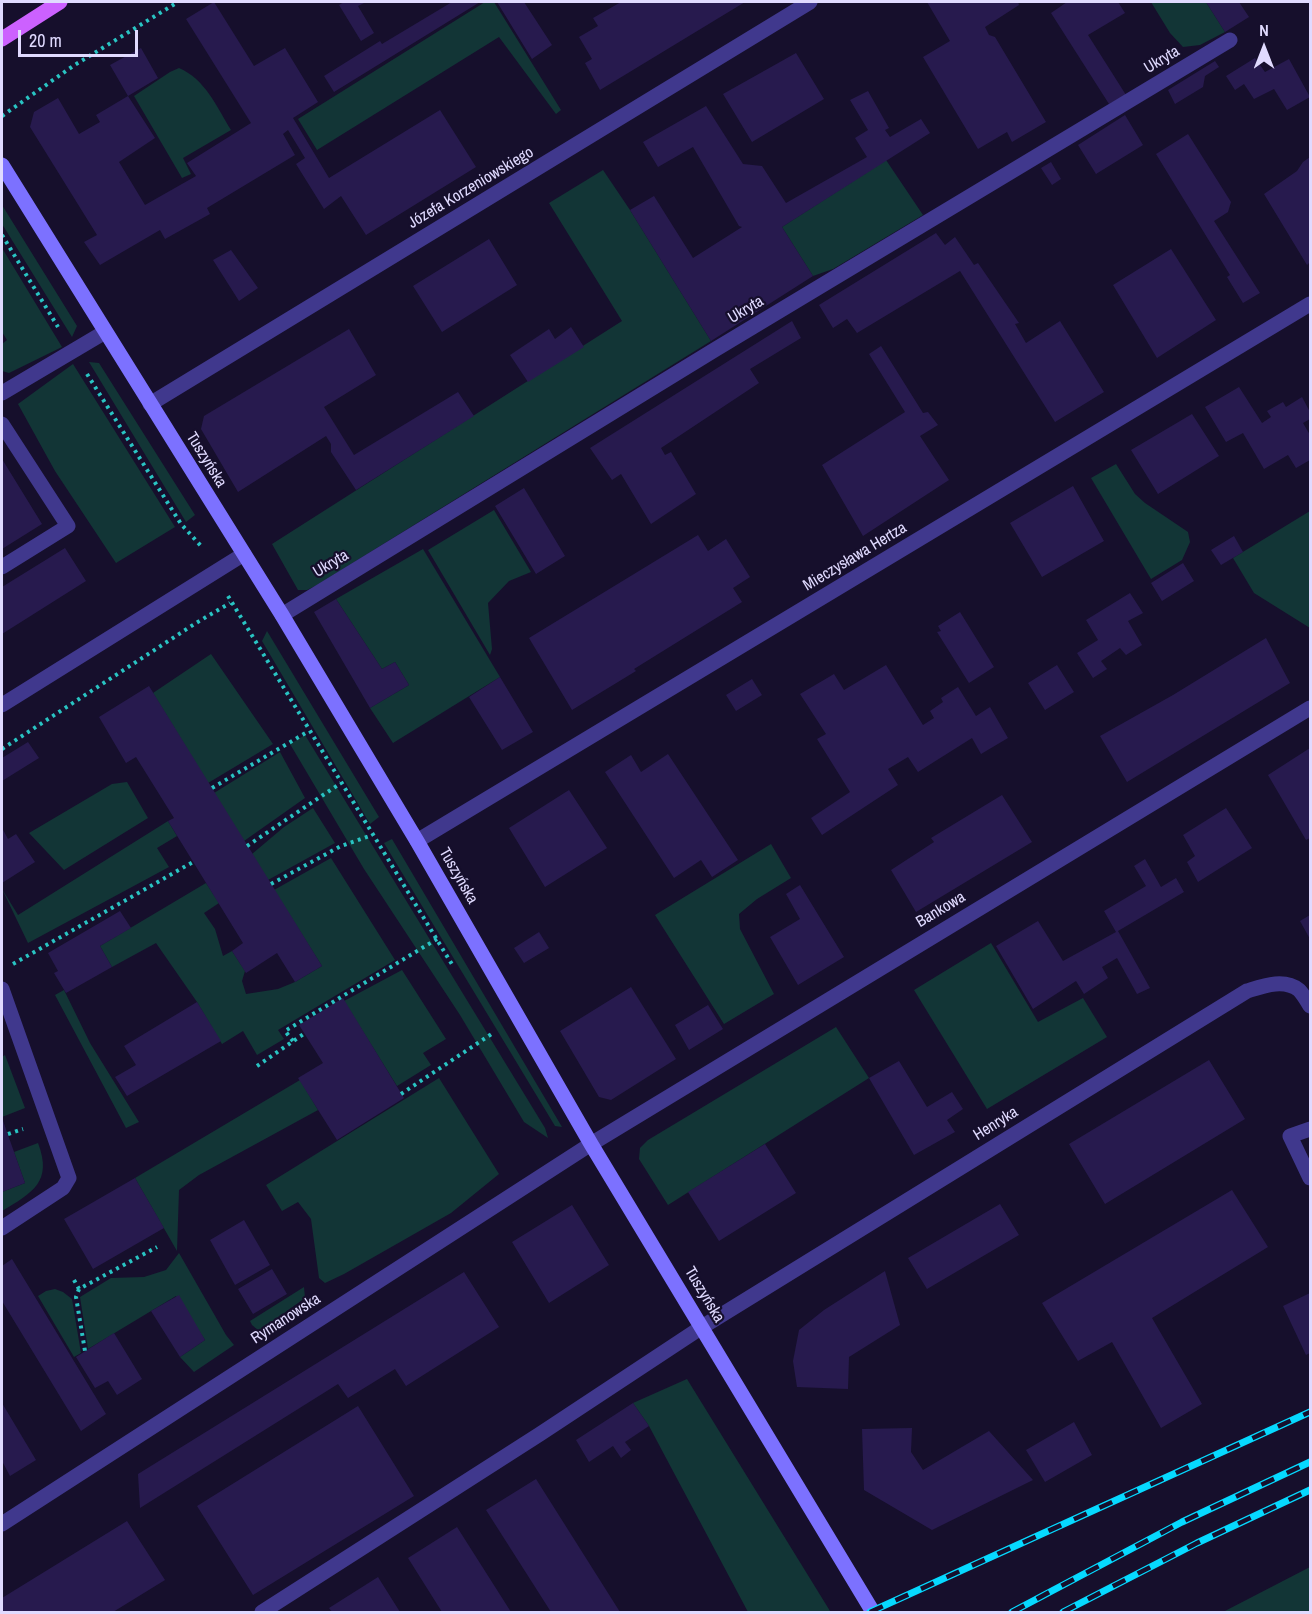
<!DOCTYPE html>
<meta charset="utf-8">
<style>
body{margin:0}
#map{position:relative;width:1312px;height:1614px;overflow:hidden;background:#160f2c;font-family:"Archivo Narrow",sans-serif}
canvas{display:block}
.frame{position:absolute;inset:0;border:3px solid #e0daff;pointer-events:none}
.north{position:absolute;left:1234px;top:18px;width:60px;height:60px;-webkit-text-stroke:4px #160f2c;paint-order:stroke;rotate:0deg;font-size:16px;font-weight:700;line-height:24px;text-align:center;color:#e0daff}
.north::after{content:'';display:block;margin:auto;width:21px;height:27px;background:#e0daff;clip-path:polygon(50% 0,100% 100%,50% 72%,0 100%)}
.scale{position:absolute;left:18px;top:30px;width:120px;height:27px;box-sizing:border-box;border:3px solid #e0daff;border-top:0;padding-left:8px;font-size:18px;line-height:21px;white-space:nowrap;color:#e0daff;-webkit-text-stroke:4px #160f2c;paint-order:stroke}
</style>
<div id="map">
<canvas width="1312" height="1614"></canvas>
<div class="frame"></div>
<div class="north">N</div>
<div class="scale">20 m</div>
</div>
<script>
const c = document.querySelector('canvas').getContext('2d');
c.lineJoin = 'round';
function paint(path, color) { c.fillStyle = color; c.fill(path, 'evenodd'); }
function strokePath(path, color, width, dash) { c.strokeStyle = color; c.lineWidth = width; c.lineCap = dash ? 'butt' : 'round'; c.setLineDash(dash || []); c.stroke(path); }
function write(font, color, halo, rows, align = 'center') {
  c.font = font + ' "Archivo Narrow",sans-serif'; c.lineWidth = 4.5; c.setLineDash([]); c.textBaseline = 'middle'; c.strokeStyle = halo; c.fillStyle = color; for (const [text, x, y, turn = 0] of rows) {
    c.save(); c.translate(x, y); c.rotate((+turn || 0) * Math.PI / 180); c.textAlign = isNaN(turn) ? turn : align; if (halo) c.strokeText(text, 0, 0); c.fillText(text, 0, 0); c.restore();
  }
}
paint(new Path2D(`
 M485,2H494L561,110L556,114L499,37L317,150L298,119Z
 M1151,2H1206L1225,32L1200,45L1183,47L1170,33Z
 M179,68C205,79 217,107 231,130L183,158L191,174L182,178L134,96L170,72Z
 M886,160L923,215L833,269L813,276L782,227Z
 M603,170L630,210L711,341L317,585L307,590H298L272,544L622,321L549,203Z
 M2,205L77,326L72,337L2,224Z
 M2,248L62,347L9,373L2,371V344L7,340L2,332Z
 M89,362L99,363L195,515L186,522Z
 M73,364L175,527L116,563L55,471L18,404Z
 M1116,464L1135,494L1145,503L1188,532L1190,542L1182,560L1151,579L1091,478Z
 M494,510L531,572L509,581L488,603L492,649L490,655L428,550Z
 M1310,511V628L1254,593L1233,558Z
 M423,549L500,677L393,743L370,708L409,685L395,662L382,669L336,599Z
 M267,631L379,817L370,824L262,641Z
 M211,654L273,744L208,783L153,693Z
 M305,735L545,1128L548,1138L524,1122L460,1015L364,869L290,744Z
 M280,752L305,798L244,841L214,793Z
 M127,782L148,818L64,870L29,833L112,784Z
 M313,808L335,843L268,880L252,854L284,827Z
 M168,821L177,836L157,848L169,867L28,943L2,889L18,915Z
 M392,839L562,1127L555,1126L384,843Z
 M771,844L791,878L757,899L739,914L740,929L774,994L724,1024L655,915Z
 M331,858L395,960L278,1030L284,1039L257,1055L243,1031L222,1044L197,1002L156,943L112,967L100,946L206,883L219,903L204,913L215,929L223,956L232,951L245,971L242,981L246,994L278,989L295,982L322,966L274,890Z
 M991,943L1038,1022L1083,998L1107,1037L987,1109L914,990Z
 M402,970L446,1039L423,1053L431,1065L397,1086L344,1001Z
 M64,990L90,1043L139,1122L126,1128L55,995Z
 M836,1027L869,1078L668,1205L639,1159L640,1148L648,1140Z
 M5,1055L25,1108L2,1117V1057Z
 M439,1078L499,1174L451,1213L344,1274L325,1283L319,1278L311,1219L298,1202L282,1211L266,1185Z
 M300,1080L318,1110L199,1175L179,1190L177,1251L135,1178Z
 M38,1143C53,1182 32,1193 2,1211V1192L25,1183L14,1152Z
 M179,1253L226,1335L234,1345L194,1372L180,1357L205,1340L176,1296L88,1349L80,1297L111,1278L144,1277L166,1270Z
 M304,1287L305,1298L259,1331L252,1325L250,1321Z
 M55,1289L63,1292L72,1299L81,1353L74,1357L38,1296L46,1291Z
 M687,1379L830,1611L748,1612L649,1426L633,1403Z
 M1310,1567V1612H1223Z`), '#123536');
paint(new Path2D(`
 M214,2L254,66L285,48L318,102L293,118L329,178L440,110L476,167L366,235L341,196L324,209L296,164L305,158L288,130L283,134L295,155L207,208L210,214L165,239L160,230L100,265L84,242L97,235L30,127L34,112L58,98L79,134L100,122L96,115L128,96L110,65L141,48L158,78L128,96L155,138L119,162L145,205L196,176L187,163L251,123L186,19Z
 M344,2H366L358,6L374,33L361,41L339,5Z
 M452,2H480L334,92L324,76L380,41L382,44Z
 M497,2H524L552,45L532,59Z
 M621,2H745L600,90L585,63L592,59L579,37L598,26L593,18Z
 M927,2H1018L1019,5L985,27L989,35L995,37L1046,122L1012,142L1007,132L978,149L923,57L950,41Z
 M1067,2H1118L1125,13L1088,35L1126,95L1109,104L1051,13Z
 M1206,2H1239L1249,17L1225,32Z
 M796,53L824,99L752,142L723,94Z
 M1255,58L1265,72L1289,59L1310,97L1287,110L1274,89L1254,99L1244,84L1235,90L1226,76Z
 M1215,61L1219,67L1205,76L1203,87L1175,104L1168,90Z
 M868,91L889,128L885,130L890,137L921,119L930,133L782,227L813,276L711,341L630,210L654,196L693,258L742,227L739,226L693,147L658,167L643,142L706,106L743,164L762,166L786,203L867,157L855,138L868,130L850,100Z
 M1125,115L1143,145L1096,174L1078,145Z
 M1188,134L1231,202L1228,212L1214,221L1260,293L1243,303L1227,277L1230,275L1156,154Z
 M1310,157V262L1307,265L1264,194L1297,171L1303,162Z
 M1051,162L1061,179L1052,185L1041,168Z
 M936,233L945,245L955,237L974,265L978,263L1019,323L1015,324L1026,343L1060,321L1104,392L1055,422L960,271L857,333L847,319L833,328L819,305Z
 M489,239L517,285L442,332L413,286Z
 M1171,249L1216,320L1157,358L1113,285Z
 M231,250L258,288L239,301L213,260Z
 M792,321L801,338L750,369L759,383L661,448L665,455L671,452L696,494L651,524L621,474L612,480L590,448Z
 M571,327L584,347L528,382L510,355L549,329L555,339Z
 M349,329L376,375L324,407L354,455L458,392L474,416L356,490L331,452V444L326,436L238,492L201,429L204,416Z
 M881,346L923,413L928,412L938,425L920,436L949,480L863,536L822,465L905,412L869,354Z
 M1239,387L1262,423L1271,417L1267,411L1283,402L1286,407L1302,397L1310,412V419L1303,423L1310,435V460L1296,468L1288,455L1264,469L1243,433L1226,442L1205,407Z
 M1192,414L1219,456L1158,494L1131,450Z
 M2,459L42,524L2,549Z
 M1073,486L1104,541L1042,577L1010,523Z
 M524,488L565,556L536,574L495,506Z
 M698,535L708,551L726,539L750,577L733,588L742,602L634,669L636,671L572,710L529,638Z
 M1234,536L1243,552L1221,565L1211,550Z
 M65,548L86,581L2,634V587Z
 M1183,563L1194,581L1162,601L1151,583Z
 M1130,593L1143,613L1128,621L1142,645L1126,655L1120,648L1101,661L1107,669L1093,678L1077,653L1098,640L1086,620Z
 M336,599L382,669L395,662L409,685L370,708L314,612Z
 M960,612L994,667L969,683L937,632L941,631L938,626Z
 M1266,638L1290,683L1127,782L1100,736L1173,695Z
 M886,665L923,725L934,718L930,711L943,702L941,698L958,687L976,716L990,707L1008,738L981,754L972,738L918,772L908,757L888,769L898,785L822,835L811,818L850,792L817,739L826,734L800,694L834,674L844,690Z
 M1057,665L1074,692L1045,710L1028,683Z
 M500,677L533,732L502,750L469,697Z
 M752,679L762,695L736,711L726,695Z
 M149,686L322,966L295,982L277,953L246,973L232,951L243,943L168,821L174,818L136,757L126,763L99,717Z
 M28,742L39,758L2,781V758Z
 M1310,748V838L1306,840L1268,775Z
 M668,754L738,860L712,877L701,860L674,878L605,772L631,755L641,772Z
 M569,790L607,848L545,887L509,828Z
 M1002,795L1032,842L916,912L891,870L934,842L931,838Z
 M1226,808L1252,848L1198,882L1187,862L1195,856L1183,835Z
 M2,828L8,839L16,834L35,862L2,883Z
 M1145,859L1161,887L1176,878L1184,892L1118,931L1150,988L1137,994L1117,958L1102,967L1108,978L1084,994L1076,981L1033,1009L996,946L1038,921L1063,961L1116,932L1104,911L1146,886L1134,866Z
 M800,885L844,957L798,985L770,937L800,919L786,894Z
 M120,911L131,928L100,946L112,967L66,993L54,973L58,971L48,953Z
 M1310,915V939L1300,921Z
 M539,932L549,948L524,963L514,948Z
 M631,987L676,1059L611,1100L599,1097L560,1031Z
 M343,998L404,1098L337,1140L298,1078L323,1063L299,1025Z
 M197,1002L221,1041L127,1096L115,1077L136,1065L124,1046Z
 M708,1005L723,1029L689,1050L675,1025Z
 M1209,1060L1245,1119L1105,1204L1069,1144Z
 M899,1061L927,1107L952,1092L963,1109L947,1120L955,1132L914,1155L869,1078Z
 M2,1118L25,1183L2,1192Z
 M765,1144L796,1193L719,1241L688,1192Z
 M135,1178L164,1228L93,1269L64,1219Z
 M1232,1190L1268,1247L1152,1318L1202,1404L1161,1428L1112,1342L1078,1361L1042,1303Z
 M1000,1204L1019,1235L927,1289L908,1258Z
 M572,1205L609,1265L549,1303L512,1242Z
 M244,1220L270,1265L235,1285L210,1240Z
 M12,1259L106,1414L81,1431L2,1301V1266Z
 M272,1269L287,1294L253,1314L238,1289Z
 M885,1271L900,1325L849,1357L848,1389L797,1387L793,1361L799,1330L824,1310Z
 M464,1272L499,1327L406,1386L395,1369L348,1398L338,1384L140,1508L138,1474Z
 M1310,1293V1353L1306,1355L1283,1306Z
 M179,1295L205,1340L180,1357L151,1311Z
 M114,1333L142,1379L117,1395L108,1381L95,1388L76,1357Z
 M2,1403L36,1460L10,1476L2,1461Z
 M633,1403L649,1426L625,1442L631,1450L621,1458L613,1446L589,1462L576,1440Z
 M358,1406L414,1496L253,1595L197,1506Z
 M1074,1422L1092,1455L1045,1482L1026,1450Z
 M912,1428L911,1452L923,1470L989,1431L1033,1480L932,1530L864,1490L862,1429Z
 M536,1479L620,1612H551L486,1510Z
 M127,1521L165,1580L113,1612H2V1598Z
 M457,1527L511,1612H442L408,1558Z
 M378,1577L400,1612H332L329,1608Z`), '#271a4e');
strokePath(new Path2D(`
 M2,116L73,66L178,2
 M2,235L58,327
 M87,374L181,524L202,547
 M228,596L453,966
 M2,749L196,623L230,603
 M212,788L309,731
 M247,846L341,783
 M271,884L341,846L372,835
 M13,964L193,862
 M293,1041L285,1031L437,939
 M257,1066L305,1033
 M401,1094L493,1033
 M8,1134L23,1129
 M74,1280L79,1289L157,1247
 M79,1289L76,1297L85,1351`), '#29c4c3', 4, [3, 4.5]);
strokePath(new Path2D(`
 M2,393L105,332
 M2,424L68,526L2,567
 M282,615L716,349L1230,40
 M2,989L69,1178L63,1188L2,1228
 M1310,1129L1290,1136L1310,1178
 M262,1612L540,1434L702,1327`), '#40388d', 15);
strokePath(new Path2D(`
 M150,404L810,2
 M2,705L244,554
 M417,841L1310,304
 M702,1327L1247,991C1263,986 1284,978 1299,990C1303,994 1307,1001 1310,1006
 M2,1524L591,1144L1310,708`), '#40388d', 15);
strokePath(new Path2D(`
 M2,165L282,615L417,841L591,1144L873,1612`), '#7c71ff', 15);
strokePath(new Path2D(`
 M2,39L60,2`), '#cc61ff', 15);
const rail = new Path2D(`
 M870,1612L1310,1412
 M1012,1612L1182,1522L1310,1462
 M1063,1612L1197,1543L1310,1490`);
strokePath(rail, '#06d9ff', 7);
strokePath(rail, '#160f2c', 4.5, [14]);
write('16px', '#e0daff', '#160f2c', [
 ["Ukryta",1162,60,-31],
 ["Józefa Korzeniowskiego",471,188,-31],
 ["Ukryta",746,310,-31],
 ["Tuszyńska",206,460,58],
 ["Mieczysława Hertza",855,557,-31],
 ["Ukryta",331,564,-31],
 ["Tuszyńska",458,876,60],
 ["Bankowa",941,910,-31],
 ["Henryka",996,1124,-32],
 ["Tuszyńska",704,1295,59],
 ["Rymanowska",286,1319,-33]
]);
</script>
